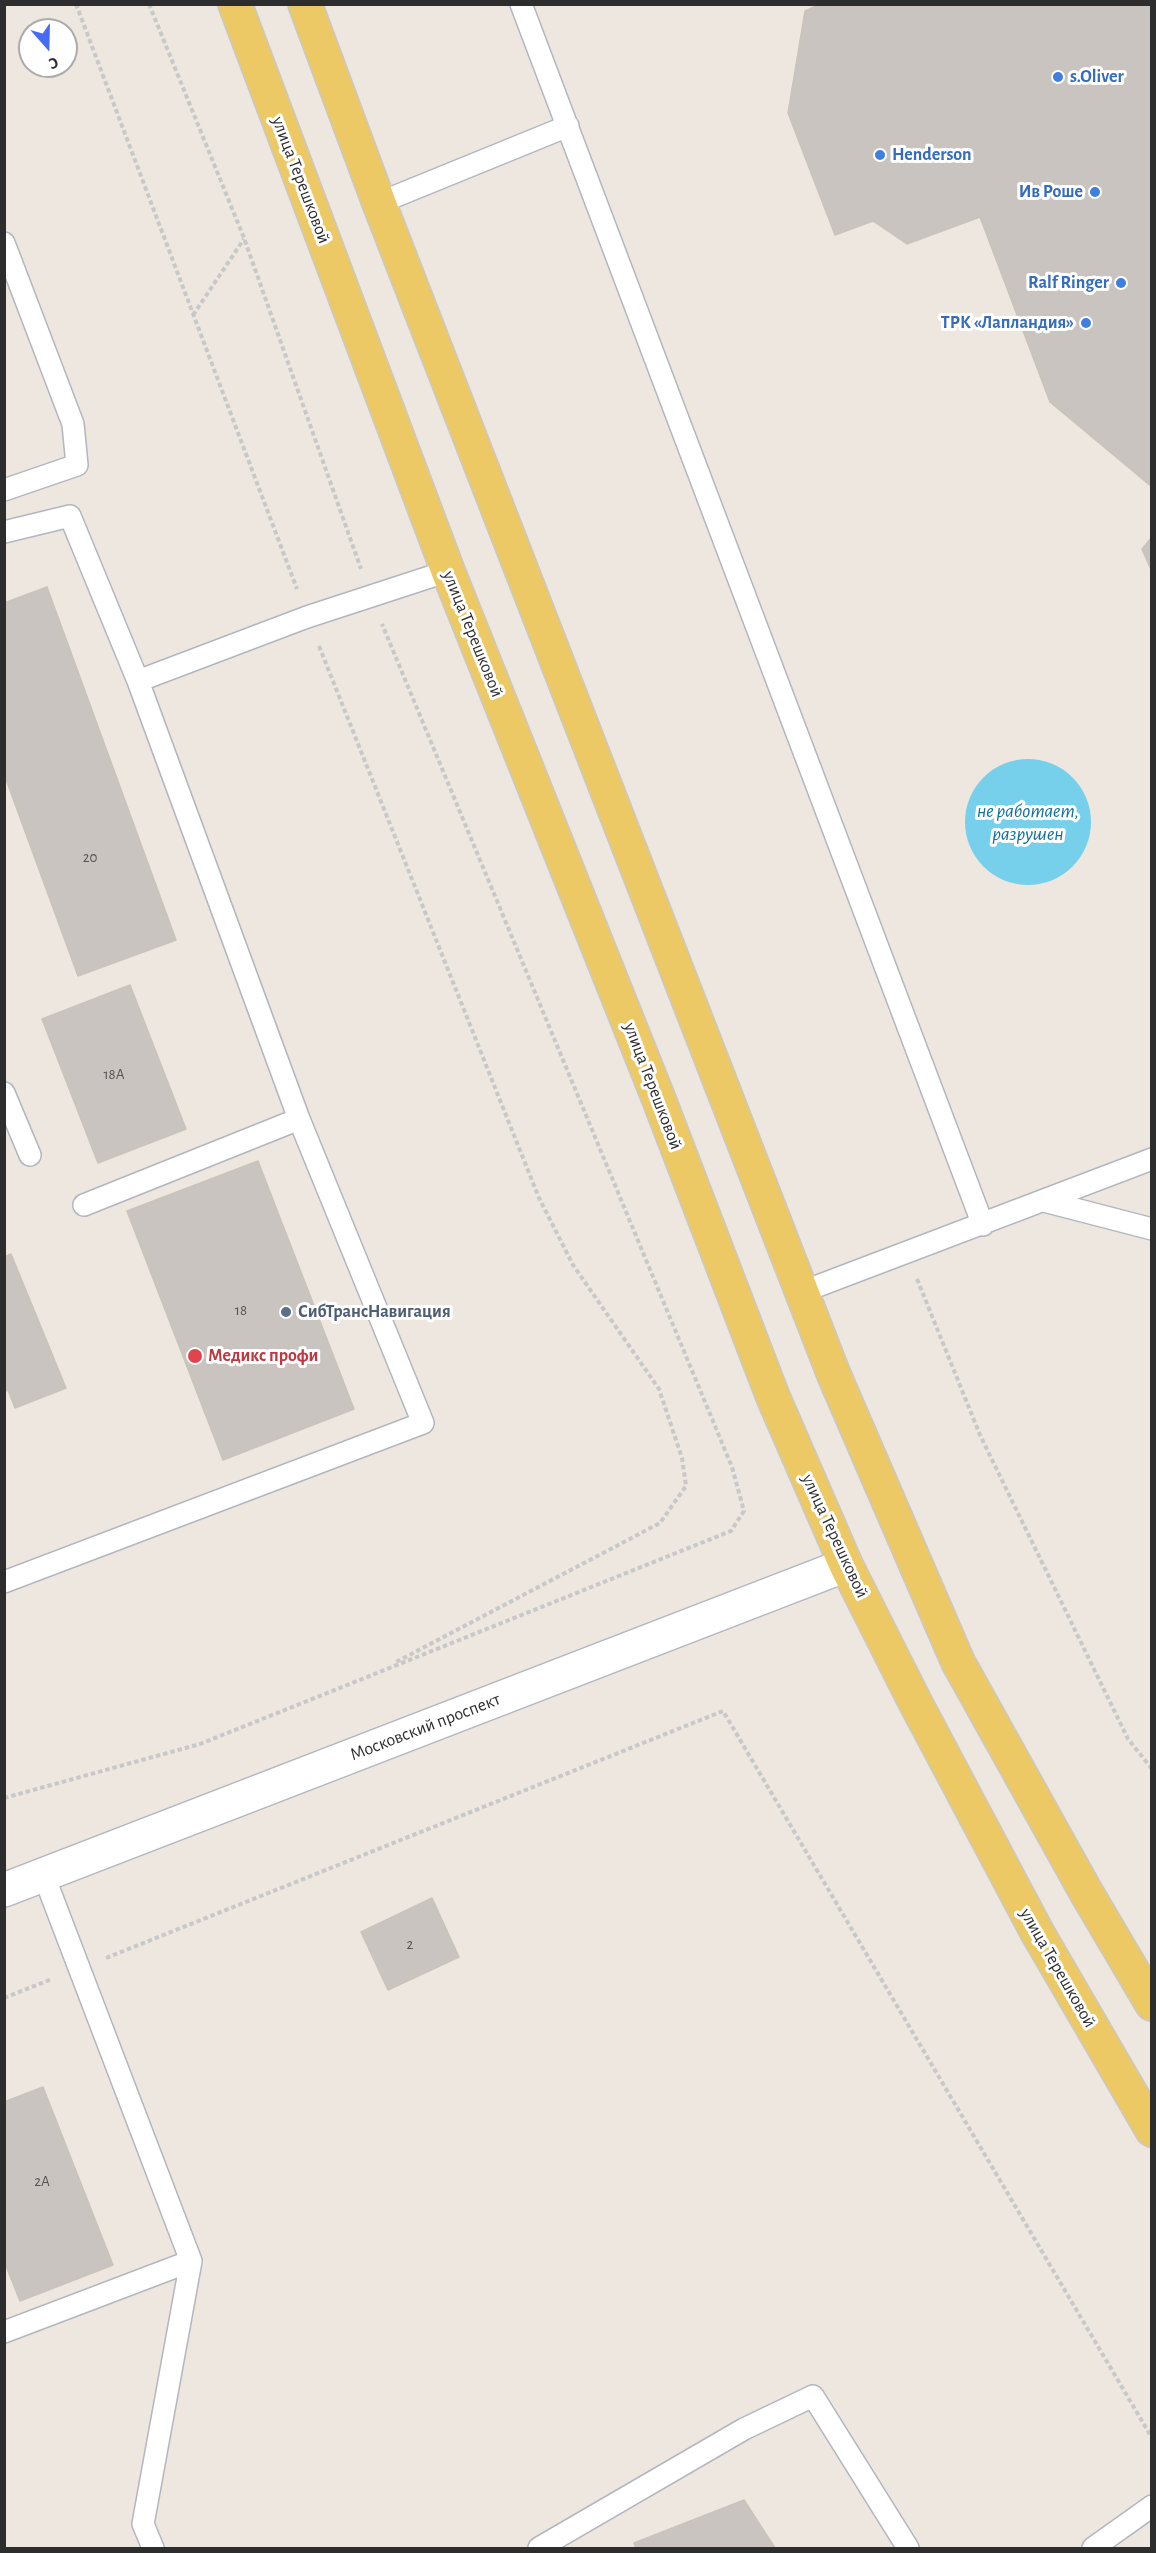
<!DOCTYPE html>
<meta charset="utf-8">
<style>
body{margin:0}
#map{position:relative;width:1156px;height:2553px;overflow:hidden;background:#eee7e0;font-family:"Alegreya Sans",sans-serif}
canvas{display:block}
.frame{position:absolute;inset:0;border:6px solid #2d2d2d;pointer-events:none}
.north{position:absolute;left:18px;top:18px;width:60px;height:60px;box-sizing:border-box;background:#fff;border:2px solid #ababab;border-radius:50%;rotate:160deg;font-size:16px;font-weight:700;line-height:24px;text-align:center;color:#2d2d2d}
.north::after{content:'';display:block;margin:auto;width:21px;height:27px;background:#466cf5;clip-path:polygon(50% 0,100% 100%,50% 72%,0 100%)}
</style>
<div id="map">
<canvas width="1156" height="2553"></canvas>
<div class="frame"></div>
<div class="north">С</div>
</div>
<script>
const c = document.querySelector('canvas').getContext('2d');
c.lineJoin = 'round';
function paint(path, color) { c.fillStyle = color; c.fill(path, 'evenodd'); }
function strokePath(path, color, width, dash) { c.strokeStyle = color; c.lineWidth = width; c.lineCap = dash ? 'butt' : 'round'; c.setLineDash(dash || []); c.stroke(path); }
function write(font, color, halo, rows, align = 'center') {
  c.font = font + ' "Alegreya Sans",sans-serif'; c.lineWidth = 6; c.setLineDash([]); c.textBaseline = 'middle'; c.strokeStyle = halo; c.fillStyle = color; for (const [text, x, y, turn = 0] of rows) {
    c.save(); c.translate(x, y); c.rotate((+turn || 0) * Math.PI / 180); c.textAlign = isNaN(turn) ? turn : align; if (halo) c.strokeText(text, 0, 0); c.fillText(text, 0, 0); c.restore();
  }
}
paint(new Path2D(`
 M965 822a63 63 0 1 1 126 0a63 63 0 1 1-126 0Z`), '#77d0eb');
const building = new Path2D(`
 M821,4H1152V487L1050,402L980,217L907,244L873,221L835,235L788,113L805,11Z
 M1152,537V572L1142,549Z
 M47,587L176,940L78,976L4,774V603Z
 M130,985L186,1129L98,1163L42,1019Z
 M258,1161L354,1409L223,1460L127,1211Z
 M11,1254L66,1388L15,1408L8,1390L4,1392V1257Z
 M432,1898L459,1957L388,1990L361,1932Z
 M43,2087L113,2265L20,2301L4,2261V2102Z
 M744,2500L775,2548H636L634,2543Z`);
paint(building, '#c9c4bf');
strokePath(building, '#c9c3b9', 1.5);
const lane = new Path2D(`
 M521,4L983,1225
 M379,203L568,126
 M4,243L73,424L77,465L4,490
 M4,532L70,516L138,681
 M4,1093L30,1155
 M1044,1201L1152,1229
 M84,1205L299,1119L138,681L307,617L448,571
 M802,1292L1152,1159
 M4,1582L423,1423L299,1119
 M44,1876L191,2261L143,2524L153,2548
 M4,2332L191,2261
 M539,2548L744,2429L813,2396L908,2548
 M1093,2548L1152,2506`);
const street = new Path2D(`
 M4,1890L846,1565`);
const primary = new Path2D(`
 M235,4L448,571L658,1097L773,1397L846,1565L914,1700L1037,1932L1152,2130
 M305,4L379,203L834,1375L958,1662L1086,1892L1152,2004`);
strokePath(lane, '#b3b6bf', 24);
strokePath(street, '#b3b6bf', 36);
strokePath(primary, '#c8c8c8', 36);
strokePath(new Path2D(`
 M76,4L297,589
 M149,4L244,238L361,569
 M193,315L244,239
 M319,646L539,1198L573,1265L659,1389L682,1458L686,1486L660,1523L396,1662
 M917,1279L980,1435L1128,1739L1152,1769
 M4,1798L200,1744L731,1531L744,1511L732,1467L382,624
 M106,1958L723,1711L1152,2438
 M4,1998L52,1979`), '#c8c8c8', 4, [4.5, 3]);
strokePath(lane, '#fff', 21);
strokePath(street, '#fff', 33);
strokePath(primary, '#edc965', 33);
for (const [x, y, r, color] of [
 [1058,77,6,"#3f7fe0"],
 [880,155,6,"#3f7fe0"],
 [1095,192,6,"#3f7fe0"],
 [1121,283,6,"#3f7fe0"],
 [1086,323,6,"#3f7fe0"],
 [286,1312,6,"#5c6f8a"],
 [195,1356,8,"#e0444e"]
]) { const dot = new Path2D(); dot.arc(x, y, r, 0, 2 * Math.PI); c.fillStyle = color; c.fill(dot); strokePath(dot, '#fff', 2); }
write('15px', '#545352', null, [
 ["20",90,857],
 ["18А",114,1074],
 ["18",241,1310],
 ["2",410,1944],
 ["2А",42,2181]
]);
write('bold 18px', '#366cbe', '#fff', [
 ["s.Oliver",1070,77,"left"],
 ["Henderson",892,155,"left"],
 ["Ив Роше",1083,192],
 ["Ralf Ringer",1109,283],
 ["ТРК «Лапландия»",1074,323]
], 'right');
write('18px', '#2d2d2d', '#fff', [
 ["улица Терешковой",301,180,69],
 ["улица Терешковой",473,634,68],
 ["улица Терешковой",653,1086,69],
 ["улица Терешковой",835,1536,65],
 ["Московский проспект",425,1727,-21],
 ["улица Терешковой",1058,1968,60]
]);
write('bold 18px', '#4e5e75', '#fff', [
 ["СибТрансНавигация",298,1312]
], 'left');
write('bold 18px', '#be3a42', '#fff', [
 ["Медикс профи",208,1356]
], 'left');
write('italic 20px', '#12709c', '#fff', [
 ["не работает,",1028,811],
 ["разрушен",1028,834]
]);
</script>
